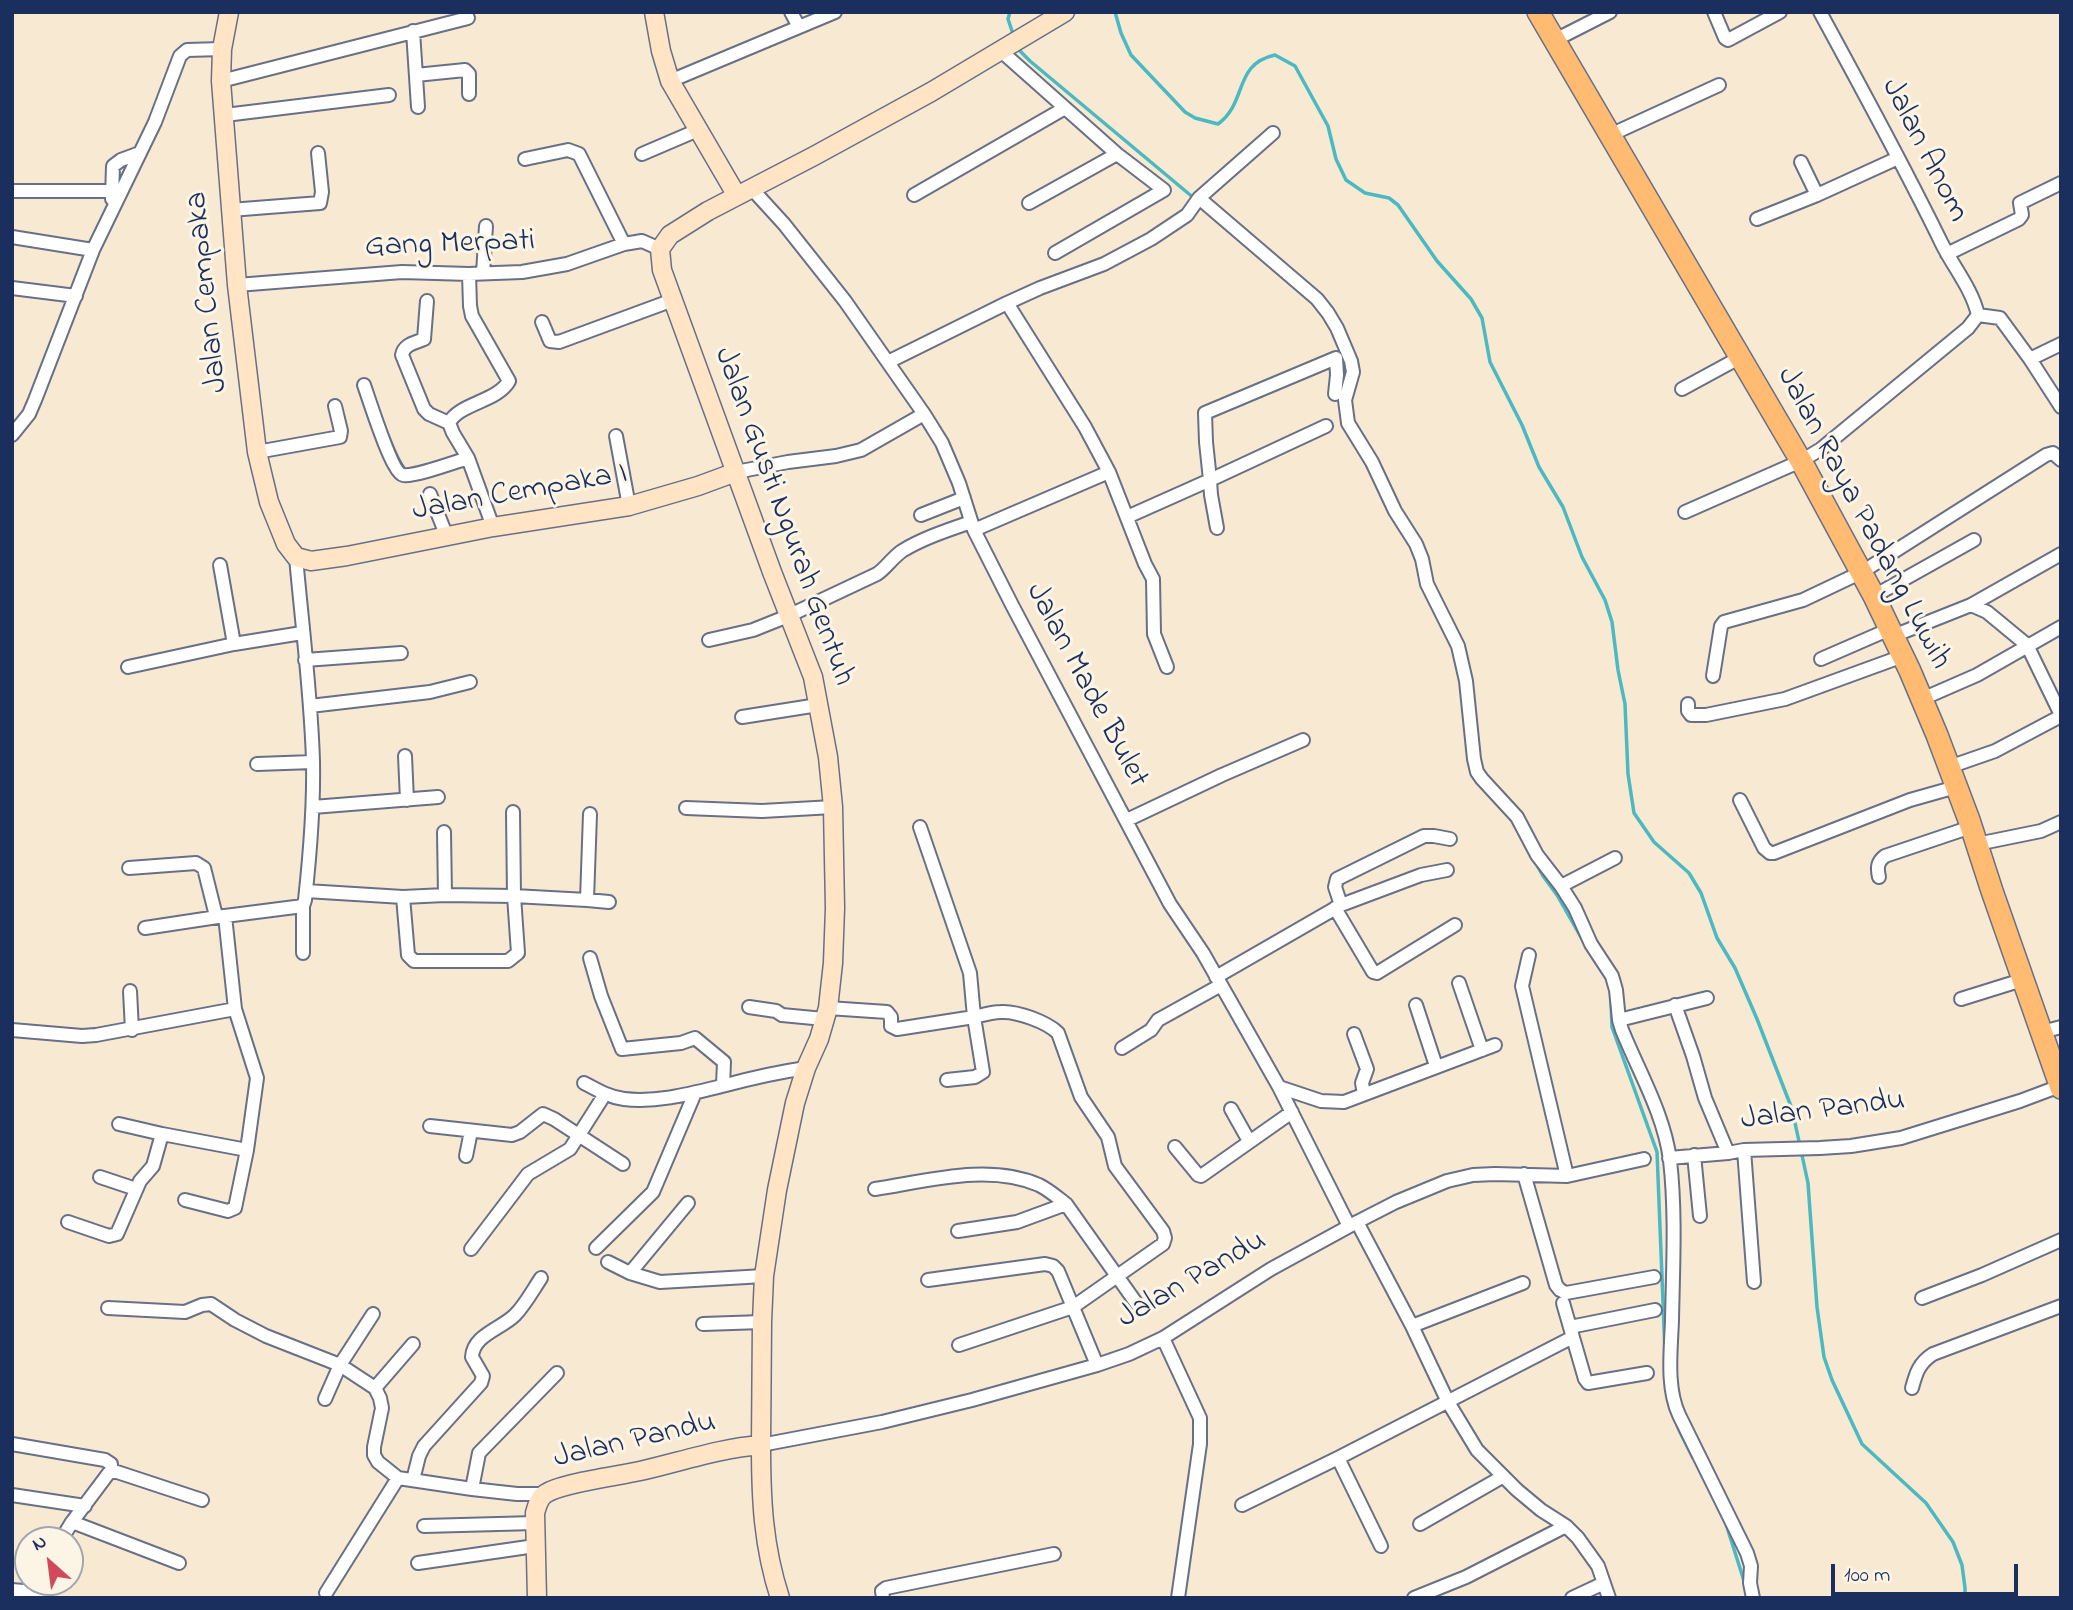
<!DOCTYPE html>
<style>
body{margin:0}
#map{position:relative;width:2073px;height:1610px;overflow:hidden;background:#f8e9d2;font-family:"Indie Flower",sans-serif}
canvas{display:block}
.frame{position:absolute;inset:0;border:14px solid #1b2f5e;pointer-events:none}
.north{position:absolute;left:14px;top:1526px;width:70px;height:70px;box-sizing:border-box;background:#fcf5e5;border:2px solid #a2a6af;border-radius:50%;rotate:332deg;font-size:19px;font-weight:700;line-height:28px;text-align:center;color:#1b2f5e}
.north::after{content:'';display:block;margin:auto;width:24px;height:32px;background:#d1495b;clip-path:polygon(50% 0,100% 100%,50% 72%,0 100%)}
.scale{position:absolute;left:1831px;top:1564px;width:187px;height:32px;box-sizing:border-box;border:4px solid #1b2f5e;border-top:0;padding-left:9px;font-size:21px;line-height:24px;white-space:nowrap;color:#1b2f5e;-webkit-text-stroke:5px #fcf5e5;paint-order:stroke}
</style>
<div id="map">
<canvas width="2073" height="1610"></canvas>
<div class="frame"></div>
<div class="north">N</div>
<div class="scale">100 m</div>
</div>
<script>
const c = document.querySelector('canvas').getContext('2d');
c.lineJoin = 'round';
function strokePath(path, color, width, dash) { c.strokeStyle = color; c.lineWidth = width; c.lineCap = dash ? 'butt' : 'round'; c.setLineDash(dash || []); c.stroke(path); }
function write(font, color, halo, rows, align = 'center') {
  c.font = font + ' "Indie Flower",sans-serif'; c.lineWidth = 6; c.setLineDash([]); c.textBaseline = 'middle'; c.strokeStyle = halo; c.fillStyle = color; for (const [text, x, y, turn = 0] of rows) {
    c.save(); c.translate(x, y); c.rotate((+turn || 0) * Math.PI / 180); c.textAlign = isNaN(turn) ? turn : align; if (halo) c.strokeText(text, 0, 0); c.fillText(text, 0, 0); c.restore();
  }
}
strokePath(new Path2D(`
 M1010,12L1008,19L1014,37
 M1115,12L1121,33L1131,55L1185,112L1195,118L1218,124C1248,102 1233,64 1275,55L1295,66L1328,126L1336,159L1346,180L1365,193L1389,198L1398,205L1437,261L1471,299L1482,318L1490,362L1522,425L1539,467L1563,507L1582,557L1605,600L1612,622L1618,670L1625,704L1628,774L1634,813L1654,842L1689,873L1701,893L1717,938L1735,968L1757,1019L1792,1109L1808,1183L1817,1307L1824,1357L1832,1380L1862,1444L1926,1503L1953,1542L1962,1565L1965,1588V1598
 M1017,48L1030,61L1195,199
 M1534,860L1543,876L1557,895L1586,946
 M1611,1000L1612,1027L1657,1152L1665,1352
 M1669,1405L1680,1432L1693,1458
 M1726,1524L1745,1584`), '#4ab9c2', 3.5);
const street = new Path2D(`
 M791,12L799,27
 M1714,12L1725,38L1728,40L1780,12
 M1820,12C1862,89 1904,166 1942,244C1954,268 1972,289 1978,315
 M413,31L418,107
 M1555,40L1610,12
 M1001,51L1117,154L1164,190L1055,253
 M416,75L465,70L469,74V94
 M221,81L468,18
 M670,81L835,12
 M225,115L389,95
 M1610,135L1719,85
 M642,154L698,130
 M525,159L568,150L579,154L624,244
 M1801,162L1817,195
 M752,189L784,224L845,301L924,414L942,443L959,483L974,530L1012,605L1170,904L1203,953L1279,1087L1349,1226
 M12,191H112
 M914,195L1065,108
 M1199,198L1317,299L1328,313L1337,328L1351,361L1353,372L1345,400L1348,423L1372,462L1395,511L1416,544L1422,559L1427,584L1458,646L1466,681L1474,759L1477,772L1482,779L1517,817L1537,855L1561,886L1575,908L1591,944L1612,976L1616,990L1619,1020L1622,1030C1639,1072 1664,1114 1670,1160C1676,1213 1673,1267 1672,1320C1671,1350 1666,1387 1679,1415L1747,1553L1751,1566L1750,1583L1753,1598
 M112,199L113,166L121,160L140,153
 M1029,203L1117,154
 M230,210L320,203L322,192L318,153
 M1757,219L1817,195L1898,158
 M12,237L93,250
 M1947,254L2019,219L2022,215L2020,203L2061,183
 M483,273L486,226
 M469,274L470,306L472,316L509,381C497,402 459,403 449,423L453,433L468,458L493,527
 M237,285L402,272L469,274L522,272L567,264L624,244L642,241L660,249
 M12,288L76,296
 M427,301L424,339C415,343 404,344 402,355L424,409L429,414L449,423
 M1007,303L1085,427L1109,472L1145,564L1153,579L1154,634L1167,667
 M1978,315L2000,318L2030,359L2061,344
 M542,322L550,341L559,342L673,300
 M2030,359L2061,407
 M888,362L1007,303L1040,288L1104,264L1151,239L1187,215L1199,198L1273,133
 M364,385C369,399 392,473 403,475C414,477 455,462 468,458
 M1682,389L1739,358
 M12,435L29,414L35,400L93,250L155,122L180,56L187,50L222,49
 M616,436L629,506
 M257,452L340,437L341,431L335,406
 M736,472L788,462L836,456L861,450L924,414
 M430,494L447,537
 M1685,512L1801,461L1821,449L1968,328L1978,315
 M921,515L964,498
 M1127,517L1210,480L1206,442L1205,413L1336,358L1337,375L1335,394
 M1217,528L1211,495L1210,480L1326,426
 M974,530L1109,472
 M220,565L234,644
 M1874,596L1974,540
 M1971,605L1987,612L2027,645L2061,715
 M1893,636L1971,605L2061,554
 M709,640L753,630L788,616L877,574C886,568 892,558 902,551C923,538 948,530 971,522
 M1821,659L1890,629
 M305,660L401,653
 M128,667L234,644L302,633
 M1713,676L1721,626L1724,622L1803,600L1862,572L2046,455L2053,453L2061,460
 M1922,699L1977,675L2061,627
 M1688,704V711L1691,715H1706L1785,699L1903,656
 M310,706L430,692L470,682
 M742,717L818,705
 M405,756L407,800
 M257,764L313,762
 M1949,767L1995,751L2061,716
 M1740,800L1764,848L1770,853H1774L1910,800L1956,787
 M313,807L438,797
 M686,808L762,811L833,807
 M513,812L514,896L587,900L590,814
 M1127,820L1222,775L1303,740
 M444,832L445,895
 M1977,844L2041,831L2061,822
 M129,868L196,863L204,868L216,916
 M1879,877C1877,868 1877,862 1885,856L1971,827
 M1561,886L1615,858
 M306,891L403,897L445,895L514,896L518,953L508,961H414L408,955L403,897
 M587,900L609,902
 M1341,905L1335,887L1337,879L1424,836H1434L1450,839
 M303,906V953
 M1335,908L1373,972L1377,973L1455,925
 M145,928L224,916
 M1529,955L1522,986L1567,1176
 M590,958L601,996L622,1049L681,1043L695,1038L724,1062L723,1085
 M1216,977L1341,905L1421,875L1447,870
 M1459,983L1482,1050
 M130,991L132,1030
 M1961,999L2022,980
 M1416,1005L1436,1066
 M1675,1005L1693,1056L1705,1098L1728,1153
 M749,1007L776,1011L782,1015L824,1019
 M828,1008L887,1012L891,1017V1026L897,1029L974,1017L970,973L920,827
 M1619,1020L1707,998
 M12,1030L82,1036L96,1035L235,1009
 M2042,1032L2061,1027
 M1354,1034L1367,1069L1362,1083L1364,1094
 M1122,1048L1151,1030L1158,1020L1221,985
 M947,1080L975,1077L983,1072L974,1017C982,1015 992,1012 1001,1012C1017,1011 1047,1022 1058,1033L1081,1097L1108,1137L1115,1166L1163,1231L1165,1238L1163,1244L1073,1307L959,1345
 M584,1083C597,1090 609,1097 624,1099C658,1103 693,1093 726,1085C752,1078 779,1072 806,1068
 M1279,1087L1321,1101L1344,1102L1495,1045
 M1231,1109L1249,1141
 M119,1124L162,1134L247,1150L257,1078L235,1009L225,916L303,906L305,900C310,854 314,807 313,761C311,693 302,625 296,557
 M430,1126L512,1135L520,1132L543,1114L554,1119L623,1164
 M1175,1147L1198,1175L1201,1176L1292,1112
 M1744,1150L1754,1282
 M1694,1155L1700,1216
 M466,1156L471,1131
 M1669,1158L1728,1153L1744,1150L1820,1148L1851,1146L1901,1138L2020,1101L2060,1086
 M1524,1174L1556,1285L1560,1290L1566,1293L1654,1277
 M100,1177L136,1189
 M875,1189C927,1181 989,1163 1039,1185C1049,1190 1057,1197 1066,1204L1139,1307
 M185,1200L228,1211L235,1208L247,1150
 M68,1222L109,1236L117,1234L140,1181L153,1166L162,1134
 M1357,1222L1412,1326L1448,1402L1477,1450L1517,1490L1541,1510L1566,1526L1578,1538L1598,1566L1609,1598
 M958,1231L1017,1222L1066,1204
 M596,1248L653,1192L695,1093
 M471,1249L528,1174L570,1149L605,1094
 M608,1262L630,1273L660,1282L764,1276
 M630,1273L688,1203
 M928,1280L1045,1264L1053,1266L1058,1271L1097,1365
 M1922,1298L1982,1275L2061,1240
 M1563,1303L1585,1379L1588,1383L1647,1373
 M108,1308L185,1312L202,1305L211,1304L235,1320L266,1336L340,1365L375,1388L380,1398L382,1408L374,1447V1455L378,1462L398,1478L472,1489L517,1494H544
 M703,1324L762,1322
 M1412,1326L1523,1283
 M1570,1327L1655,1310
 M1163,1338L1200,1418V1444L1178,1598
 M375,1388L413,1344
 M1912,1388C1916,1373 1919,1363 1933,1354L2061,1306
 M325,1399L340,1365L373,1314
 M12,1444L105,1460L111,1464V1470L72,1522L61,1540
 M761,1445L882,1422L972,1400L1097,1365L1129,1354L1163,1338L1271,1269L1357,1222L1396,1202L1447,1181L1473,1175L1495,1174L1567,1176L1644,1159
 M1338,1458L1381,1546
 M111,1470L202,1500
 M413,1480L419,1456L424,1446L481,1383L483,1376L472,1357C473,1335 501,1329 515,1315C525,1305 533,1290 541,1278
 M472,1489L479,1453L557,1373
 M12,1495L85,1506
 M1242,1505L1338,1458L1573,1337
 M72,1522L179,1563
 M1420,1524L1502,1477
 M424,1526L535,1523
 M418,1563L535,1546
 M12,1590L44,1593
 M326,1593L398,1478
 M883,1598L882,1591L886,1588L1054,1554
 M1414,1598L1466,1577L1566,1526
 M1572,1598L1604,1583`);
const secondary = new Path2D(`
 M229,12L222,49L221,81L237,285L257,452L269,502L286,544L296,557L311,561L347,556L493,527L629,506L698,486L736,472
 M654,12L661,51L670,81L737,196
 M761,1445C761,1499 763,1546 780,1598
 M537,1598L535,1513C537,1506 539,1498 545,1494C560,1483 618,1476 640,1471C680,1462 720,1448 761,1445L762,1322L764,1276L777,1190L795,1103L806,1068L819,1039L828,1008L833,963L835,908L833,807L828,757L813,677L772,572L662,270L660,249L670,235L708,211L814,156L931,92L1065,12`);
const primary = new Path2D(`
 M1538,12L1801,461L1874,596L1910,671L1937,735L1969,820L1992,891L2061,1088`);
strokePath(street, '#687087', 16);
strokePath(secondary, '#687087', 21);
strokePath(primary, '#687087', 24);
strokePath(street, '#fff', 12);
strokePath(secondary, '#ffe4c6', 18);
strokePath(primary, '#ffbb71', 21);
write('32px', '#1b2f5e', '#fcf5e5', [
 ["Jalan Anom",1923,151,63],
 ["Gang Merpati",450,246,-2],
 ["Jalan Cempaka",209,292,-96],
 ["Jalan Cempaka I",520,494,-10],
 ["Jalan Gusti Ngurah Gentuh",782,517,70],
 ["Jalan Raya Padang Luwih",1862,519,62],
 ["Jalan Made Bulet",1085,686,62],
 ["Jalan Pandu",1823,1112,-7],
 ["Jalan Pandu",1193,1281,-30],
 ["Jalan Pandu",635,1442,-13]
]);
</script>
